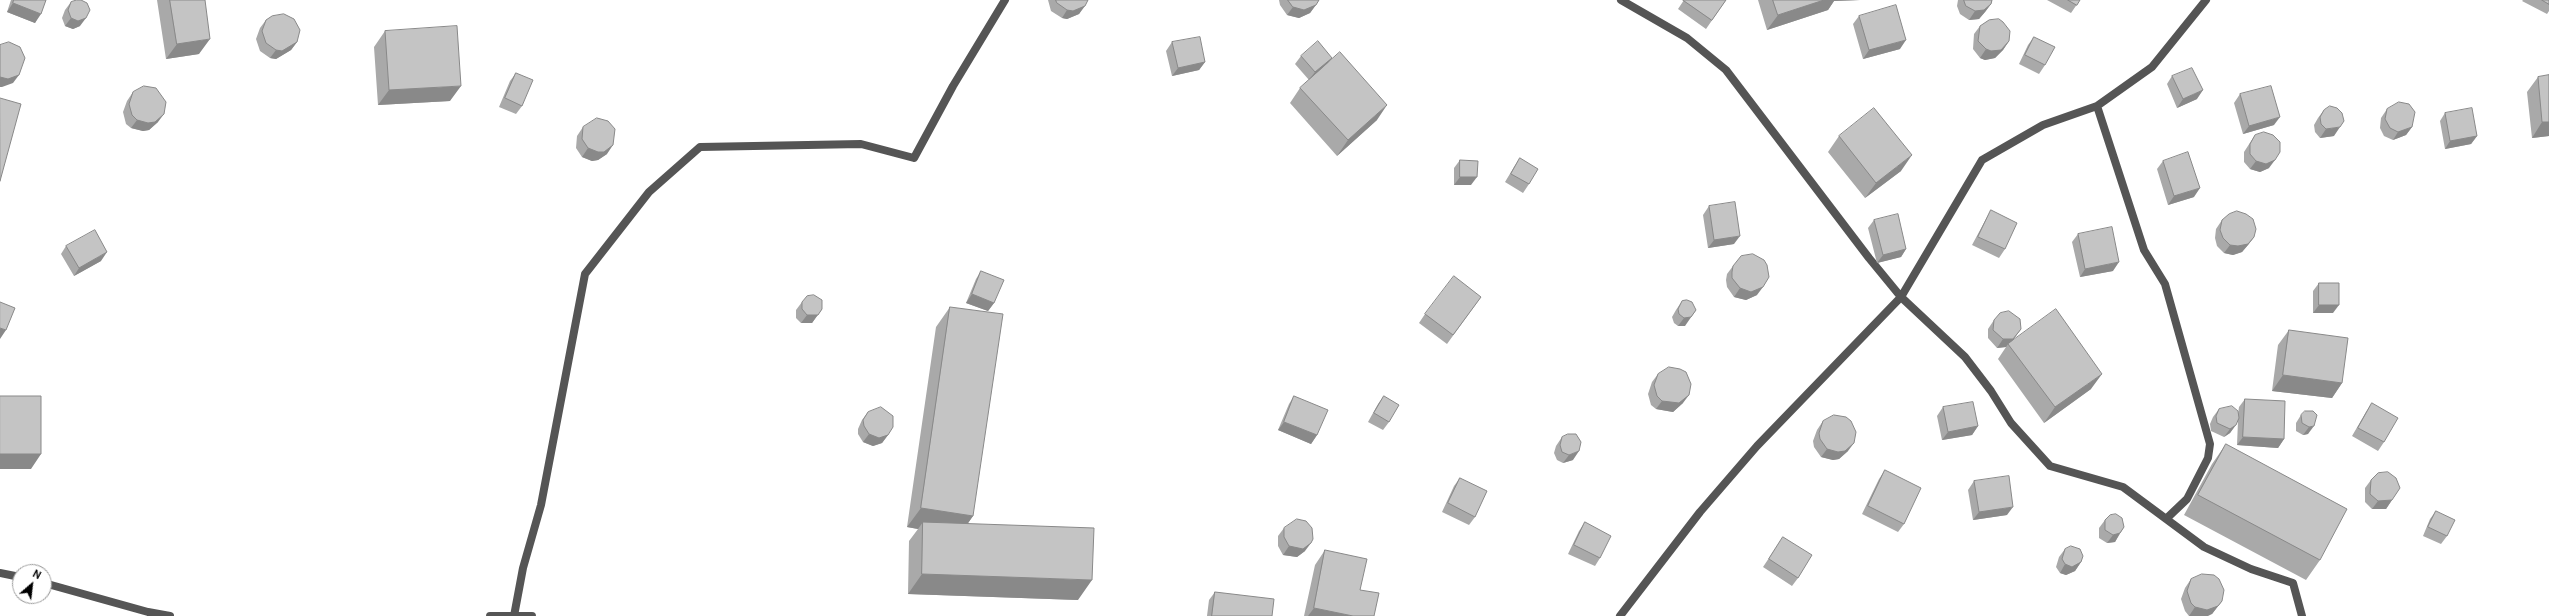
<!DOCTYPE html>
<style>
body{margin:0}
#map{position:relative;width:2549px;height:616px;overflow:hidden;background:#fff;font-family:Cabin,sans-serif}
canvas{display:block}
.north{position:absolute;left:12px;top:564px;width:40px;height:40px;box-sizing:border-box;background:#fff;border:1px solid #999;border-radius:50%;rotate:28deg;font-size:11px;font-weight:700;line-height:16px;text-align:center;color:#000}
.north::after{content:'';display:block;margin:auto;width:14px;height:18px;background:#000;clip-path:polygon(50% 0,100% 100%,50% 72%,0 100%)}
</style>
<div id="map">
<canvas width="2549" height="616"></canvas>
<div class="north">N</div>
</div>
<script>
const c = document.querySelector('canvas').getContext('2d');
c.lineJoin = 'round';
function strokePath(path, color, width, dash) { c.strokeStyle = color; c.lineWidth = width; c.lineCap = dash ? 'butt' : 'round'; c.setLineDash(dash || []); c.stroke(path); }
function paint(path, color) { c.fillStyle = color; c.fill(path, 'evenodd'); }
strokePath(new Path2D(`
 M1621,0L1687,38L1726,70L1869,258L1901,297L1965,357L1991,391L2011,423L2050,466L2123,487L2204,547L2251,569L2293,583L2302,616
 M2097,106L2144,250L2165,284L2210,444L2208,458L2187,499L2166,519
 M0,573L20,577
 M44,583L148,612L170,616
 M490,616H532
 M514,616L523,568L541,505L585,274L649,192L700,147L861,144L914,158L953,86L1005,0
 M1620,616L1700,512L1757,446L1901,297L1982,160L2043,125L2097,106L2152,67L2206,0`), '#555', 8);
paint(new Path2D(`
 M11,0H46L35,23L7,12Z
 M157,0H205L199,54L166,59Z
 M1048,0H1088L1079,14L1067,19L1062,18L1051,11Z
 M1279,0H1319L1310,13L1299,18L1287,15L1280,5Z
 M1684,0H1726L1706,29L1678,9Z
 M1758,0H1860L1834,1L1828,10L1767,30Z
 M1958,0H1992L1991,4L1985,12L1979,19L1969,20L1960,14L1957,6Z
 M2047,0H2080L2071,13Z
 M2523,0H2549V11L2547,14L2522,1Z
 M71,2L80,26L73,29L65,26L62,18L65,10Z
 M1859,16L1900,49L1863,59L1853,24Z
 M266,20L297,42L291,50L276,59L270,58L260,51L256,39L260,28Z
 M1980,26L2009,41L2003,50L1995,58L1985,60L1980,58L1973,49L1974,34Z
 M385,31L450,101L378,105L374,47Z
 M2034,37L2045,65L2039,74L2019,64L2028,45Z
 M1172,42L1205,62L1199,70L1172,76L1166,51Z
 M1301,56L1332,58L1328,63L1377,120L1337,156L1290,103L1300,88L1309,80L1295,64Z
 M516,73L522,106L516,114L499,107L510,81Z
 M2549,75V136L2532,138L2527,92L2538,77Z
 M2172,76L2197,99L2177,108L2167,84Z
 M133,92L158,122L149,130L143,131L131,128L126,124L123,112L127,101Z
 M2240,94L2274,125L2243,134L2234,103Z
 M2387,109L2412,127L2406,135L2393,140L2384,136L2380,128L2381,118Z
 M2324,110L2334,136L2320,138L2315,132L2314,125L2318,118Z
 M2445,113L2477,136L2471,144L2445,149L2440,121Z
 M583,127L607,154L598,160L592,161L582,157L576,148L577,136Z
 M2255,135L2269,168L2260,172L2250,169L2244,162V152Z
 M1839,136L1901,171L1865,198L1828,152Z
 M1520,158L1529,184L1523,193L1505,182L1514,167Z
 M1460,160L1471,185H1454V168Z
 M2163,161L2194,197L2168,205L2157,169Z
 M1709,206L1734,244L1708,248L1703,215Z
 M1991,210L2005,249L1999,258L1972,245L1986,219Z
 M1874,220L1906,249L1901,257L1877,263L1868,228Z
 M2222,220L2254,237L2248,245L2242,252L2233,255L2224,253L2217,246L2215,238L2216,229Z
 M2078,234L2113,271L2080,277L2072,242Z
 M66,246L101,261L74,276L61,254Z
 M1733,266L1757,295L1746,300L1734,297L1727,287L1726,280L1727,274Z
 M981,271L994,303L988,311L966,303L976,279Z
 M2319,283L2333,313H2313V291Z
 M1481,297L1447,344L1419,323L1425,314Z
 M1687,300L1685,326H1678L1674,323L1672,317L1676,310L1682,301Z
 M802,302L822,309L812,323H801L796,318V310Z
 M950,307L973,516L968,523L1078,600L908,594L909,541L918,529L907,527L936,327Z
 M1994,320L2021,329L2013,340L2091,389L2044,423L1998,359L2006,347L1997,348L1988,338V329Z
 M2289,330L2342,383L2332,398L2272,391L2278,345Z
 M1658,374L1683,403L1673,412L1656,409L1651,405L1648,394L1652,382Z
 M1294,396L1317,435L1311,444L1278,430L1289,404Z
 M1384,396L1389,422L1383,430L1368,422L1378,404Z
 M2245,399L2284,439L2278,448L2237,445L2238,421L2230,433L2224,437L2211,431L2210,424L2213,417L2219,409L2238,414L2239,407Z
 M2372,403L2384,442L2378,451L2352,436L2366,412Z
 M1943,407L1978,426L1972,435L1942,440L1937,416Z
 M2313,411L2308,434L2303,435L2296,431V423L2301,415Z
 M868,412L888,435L882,443L873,446L863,442L858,434V429L862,420Z
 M1823,421L1848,451L1839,459L1833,460L1821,457L1814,447L1813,441L1817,430Z
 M1562,437L1573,460L1563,463L1557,460L1554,453L1556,446Z
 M2226,444L2320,560L2306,580L2184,515L2212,464Z
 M1885,470L1904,524L1898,532L1862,514L1879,479Z
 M1460,478L1475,517L1469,525L1442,512L1454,486Z
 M2371,480L2392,500L2386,509H2372L2365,502V488Z
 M1974,481L2007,515L1973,520L1968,490Z
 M2436,511L2447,536L2441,544L2423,536L2430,519Z
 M2105,520L2124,527L2115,542L2107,543L2099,538V528Z
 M1585,522L1600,558L1595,566L1568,554L1579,531Z
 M1284,528L1305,551L1297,557L1283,555L1278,546V536Z
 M1783,537L1798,578L1792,586L1763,567Z
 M2065,549L2081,562L2075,571L2066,575L2060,573L2056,567L2059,557Z
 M1325,550L1374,616H1304L1315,565Z
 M2191,579L2222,601L2212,614L2189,616L2185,611L2181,599L2185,588Z
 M1215,592L1272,616H1207L1209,600Z`), '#a9a9a9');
paint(new Path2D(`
 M1824,0H1860L1834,1L1828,10L1767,30L1778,15Z
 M13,3L41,14L35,23L7,12Z
 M1991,4L1985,12L1979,19L1969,20L1975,11Z
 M1316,5L1310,13L1299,18L1287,15L1293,7Z
 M1085,6L1079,14L1067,19L1062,18L1067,10Z
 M71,18H86L80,26L73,29L65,26Z
 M210,39L199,54L166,59L177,44Z
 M1906,40L1900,49L1863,59L1869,50Z
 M2009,41L2003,50L1995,58L1985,60L1980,58L1986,49Z
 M297,42L291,50L276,59L270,58L276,50Z
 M1332,58L1326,66L1309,80L1315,72Z
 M1205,62L1199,70L1172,76L1178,68Z
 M19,75L13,83L2,87H0V77Z
 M461,86L450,101L378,105L389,90Z
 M2203,90L2197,99L2177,108L2183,99Z
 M1387,105L1377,120L1337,156L1348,140Z
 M164,114L158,122L149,130L143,131L131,128L137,120Z
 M2280,117L2274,125L2243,134L2249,126Z
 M2542,122H2549V136L2532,138Z
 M2340,127L2334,136L2320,138L2326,129Z
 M2412,127L2406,135L2393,140L2398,132Z
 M2477,136L2471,144L2445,149L2450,141Z
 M613,145L607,154L598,160L592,161L582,157L588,148Z
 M1912,155L1901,171L1865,198L1876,183Z
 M2275,160L2269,168L2260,172L2250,169L2256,161Z
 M1460,177H1477L1471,185H1454Z
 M2200,188L2194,197L2168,205L2174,196Z
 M1740,236L1734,244L1708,248L1714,240Z
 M2254,237L2248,245L2242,252L2233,255L2224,253L2230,245Z
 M1906,249L1901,257L1877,263L1883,255Z
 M107,252L101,261L74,276L79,268Z
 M2119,262L2113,271L2080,277L2085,269Z
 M1763,287L1757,295L1746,300L1734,297L1740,288Z
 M972,294L994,303L988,311L966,303Z
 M2319,305H2339L2333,313H2313Z
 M822,309L812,323H801L807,315Z
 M1696,310L1685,326H1678L1684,318Z
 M0,328L6,330L0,339Z
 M2021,329L2009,345L2008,344L2006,347L1997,348L2003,339Z
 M2102,374L2091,389L2044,423L2055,407Z
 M2283,375L2342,383L2332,398L2272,391Z
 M1689,395L1683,403L1673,412L1656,409L1662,401Z
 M1284,422L1317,435L1311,444L1278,430Z
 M2236,425L2230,433L2224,437L2230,429Z
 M1978,426L1972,435L1942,440L1948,432Z
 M2314,426L2308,434L2303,435L2309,427Z
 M869,434L888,435L882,443L873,446L863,442Z
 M2243,437L2284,439L2278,448L2237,445Z
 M1854,443L1848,451L1839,459L1833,460L1821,457L1827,449Z
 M1579,451L1573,460L1563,463L1569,455Z
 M0,454H41L31,469H0Z
 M2392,500L2386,509H2372L2378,501Z
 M2013,507L2007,515L1973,520L1979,512Z
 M921,508L973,516L959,536L923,522L918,529L907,527Z
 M2120,533L2115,542L2107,543L2113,535Z
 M1311,543L1305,551L1297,557L1283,555L1289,546Z
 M2081,562L2075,571L2066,575L2060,573L2065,564Z
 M922,574L1092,580L1078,600L908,594Z
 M2222,601L2212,614L2208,616H2189L2195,607Z
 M1314,608L1353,616H1308Z`), '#898989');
const building = new Path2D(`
 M14,0H46L41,14L13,3Z
 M77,0H81L87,3L90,10L86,18L78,21L71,18L68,10L71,2Z
 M170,0H205L210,39L177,44Z
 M1056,0H1088L1085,6L1073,11L1067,10L1057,3Z
 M1288,0H1319L1316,5L1304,10L1293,7Z
 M1683,0H1726L1712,20Z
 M1773,0H1824L1778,15Z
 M1964,0H1992L1991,4L1984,10L1975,11L1966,6Z
 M2068,0H2080L2077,5Z
 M2542,0H2549V4Z
 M1896,5L1906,40L1869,50L1859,16Z
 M284,14L294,19L300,30L297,42L282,51L276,50L266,43L262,31L266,20L272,16Z
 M1999,19L2003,22L2010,31L2009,41L2001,50L1991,51L1986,49L1978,41L1980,26L1989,20Z
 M457,26L461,86L389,90L385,31Z
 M1200,37L1205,62L1178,68L1172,42Z
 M2034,37L2055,47L2045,65L2025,55Z
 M1318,41L1332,58L1315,72L1301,56Z
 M9,42L20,47L25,58L19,75L8,79L0,77V45Z
 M1340,52L1387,105L1348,140L1300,88Z
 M2192,68L2203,90L2183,99L2172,76Z
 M516,73L533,80L522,106L505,98Z
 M2549,75V122H2542L2538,77Z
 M144,86L156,88L166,102L164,114L155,122L148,123L137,120L132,115L129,104L133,92Z
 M2271,86L2280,117L2249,126L2240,94Z
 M0,98L21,104L0,181Z
 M2399,102L2409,104L2415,112L2412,127L2398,132L2390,128L2385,119L2387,109Z
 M2330,106L2337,108L2342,113L2344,121L2340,127L2326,129L2321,124L2320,117L2324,110Z
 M1874,108L1912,155L1876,183L1839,136Z
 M2472,108L2477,136L2450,141L2445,113Z
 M597,118L608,121L615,129L613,145L604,152H598L588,148L582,139L583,127Z
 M2264,132L2273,135L2280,142V152L2275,160L2266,164L2256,161L2250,154V144L2255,135Z
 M2188,152L2200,188L2174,196L2163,161Z
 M1520,158L1538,169L1529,184L1511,174Z
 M1460,160L1478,161L1477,177H1460Z
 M1735,202L1740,236L1714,240L1709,206Z
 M1991,210L2017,223L2005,249L1978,237Z
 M2237,211L2246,214L2253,219L2256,229L2254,237L2248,244L2238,246L2230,245L2223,238L2220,230L2222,220L2229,214Z
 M1898,214L1906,249L1883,255L1874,220Z
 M2112,227L2119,262L2085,269L2078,234Z
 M95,230L107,252L79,268L66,246Z
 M1753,254L1764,260L1767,265L1769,277L1763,287L1751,292L1740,288L1732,278V272L1733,266L1741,256Z
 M981,271L1004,280L994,303L972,294Z
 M1454,276L1481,297L1453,335L1425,314Z
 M2319,283H2339V305H2319Z
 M814,295L822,300V309L818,315H807L802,309V302L807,296Z
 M1687,300L1692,302L1696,310L1691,317L1684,318L1679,314L1678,309L1682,301Z
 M0,302L15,308L6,330L0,328Z
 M950,307L1003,314L973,516L921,508Z
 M2056,309L2102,374L2055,407L2008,344Z
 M2009,311L2020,319L2021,329L2013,339H2003L1993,330L1994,320L2000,313Z
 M2289,330L2348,338L2342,383L2283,375Z
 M1669,367L1680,369L1686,372L1691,384L1689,395L1679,403L1662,401L1657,396L1654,385L1658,374Z
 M0,396H41V454H0Z
 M1294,396L1328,410L1317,435L1284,422Z
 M1384,396L1399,405L1389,422L1374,413Z
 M2245,399L2285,401L2284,439L2243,437Z
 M1973,402L1978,426L1948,432L1943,407Z
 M2372,403L2398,418L2384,442L2358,428Z
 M2232,406L2238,411L2239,418L2236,425L2230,429L2217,423L2216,416L2219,409Z
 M881,407L893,416V427L888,435L879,438L869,434L864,426L863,420L868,412Z
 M2305,411H2313L2317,415L2314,426L2309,427L2302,423L2301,415Z
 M1834,415L1846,417L1851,421L1856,432L1854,443L1845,451L1838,452L1827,449L1820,439L1819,433L1823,421Z
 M1568,434H1576L1581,442L1579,451L1569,455L1562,452L1560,445L1562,437Z
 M2226,444L2347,509L2320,560L2198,495Z
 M1885,470L1921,488L1904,524L1868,506Z
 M2388,472L2396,478L2400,488L2392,500L2378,501L2370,494L2371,480L2378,473Z
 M2009,476L2013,507L1979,512L1974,481Z
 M1460,478L1487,491L1475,517L1448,503Z
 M2436,511L2455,520L2447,536L2428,527Z
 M2116,514L2122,518L2124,527L2120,533L2113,535L2105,530V520L2110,515Z
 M1297,519L1306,521L1312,528L1313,539L1311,543L1303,549L1289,546L1284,537V528Z
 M923,522L1094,528L1092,580L922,574Z
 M1585,522L1611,536L1600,558L1574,545Z
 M1783,537L1812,555L1798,578L1769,559Z
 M2071,546L2080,549L2083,556L2081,562L2072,567L2065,564L2062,559L2065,549Z
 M1325,550L1367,559L1360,590L1379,593L1374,616H1353L1314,608Z
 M2202,574L2214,575L2219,579L2224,590L2222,601L2218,606L2207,610L2195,607L2191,603L2187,591L2191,579Z
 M1215,592L1274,599L1272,616H1212Z`);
paint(building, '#c4c4c4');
strokePath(building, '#898989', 1);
</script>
